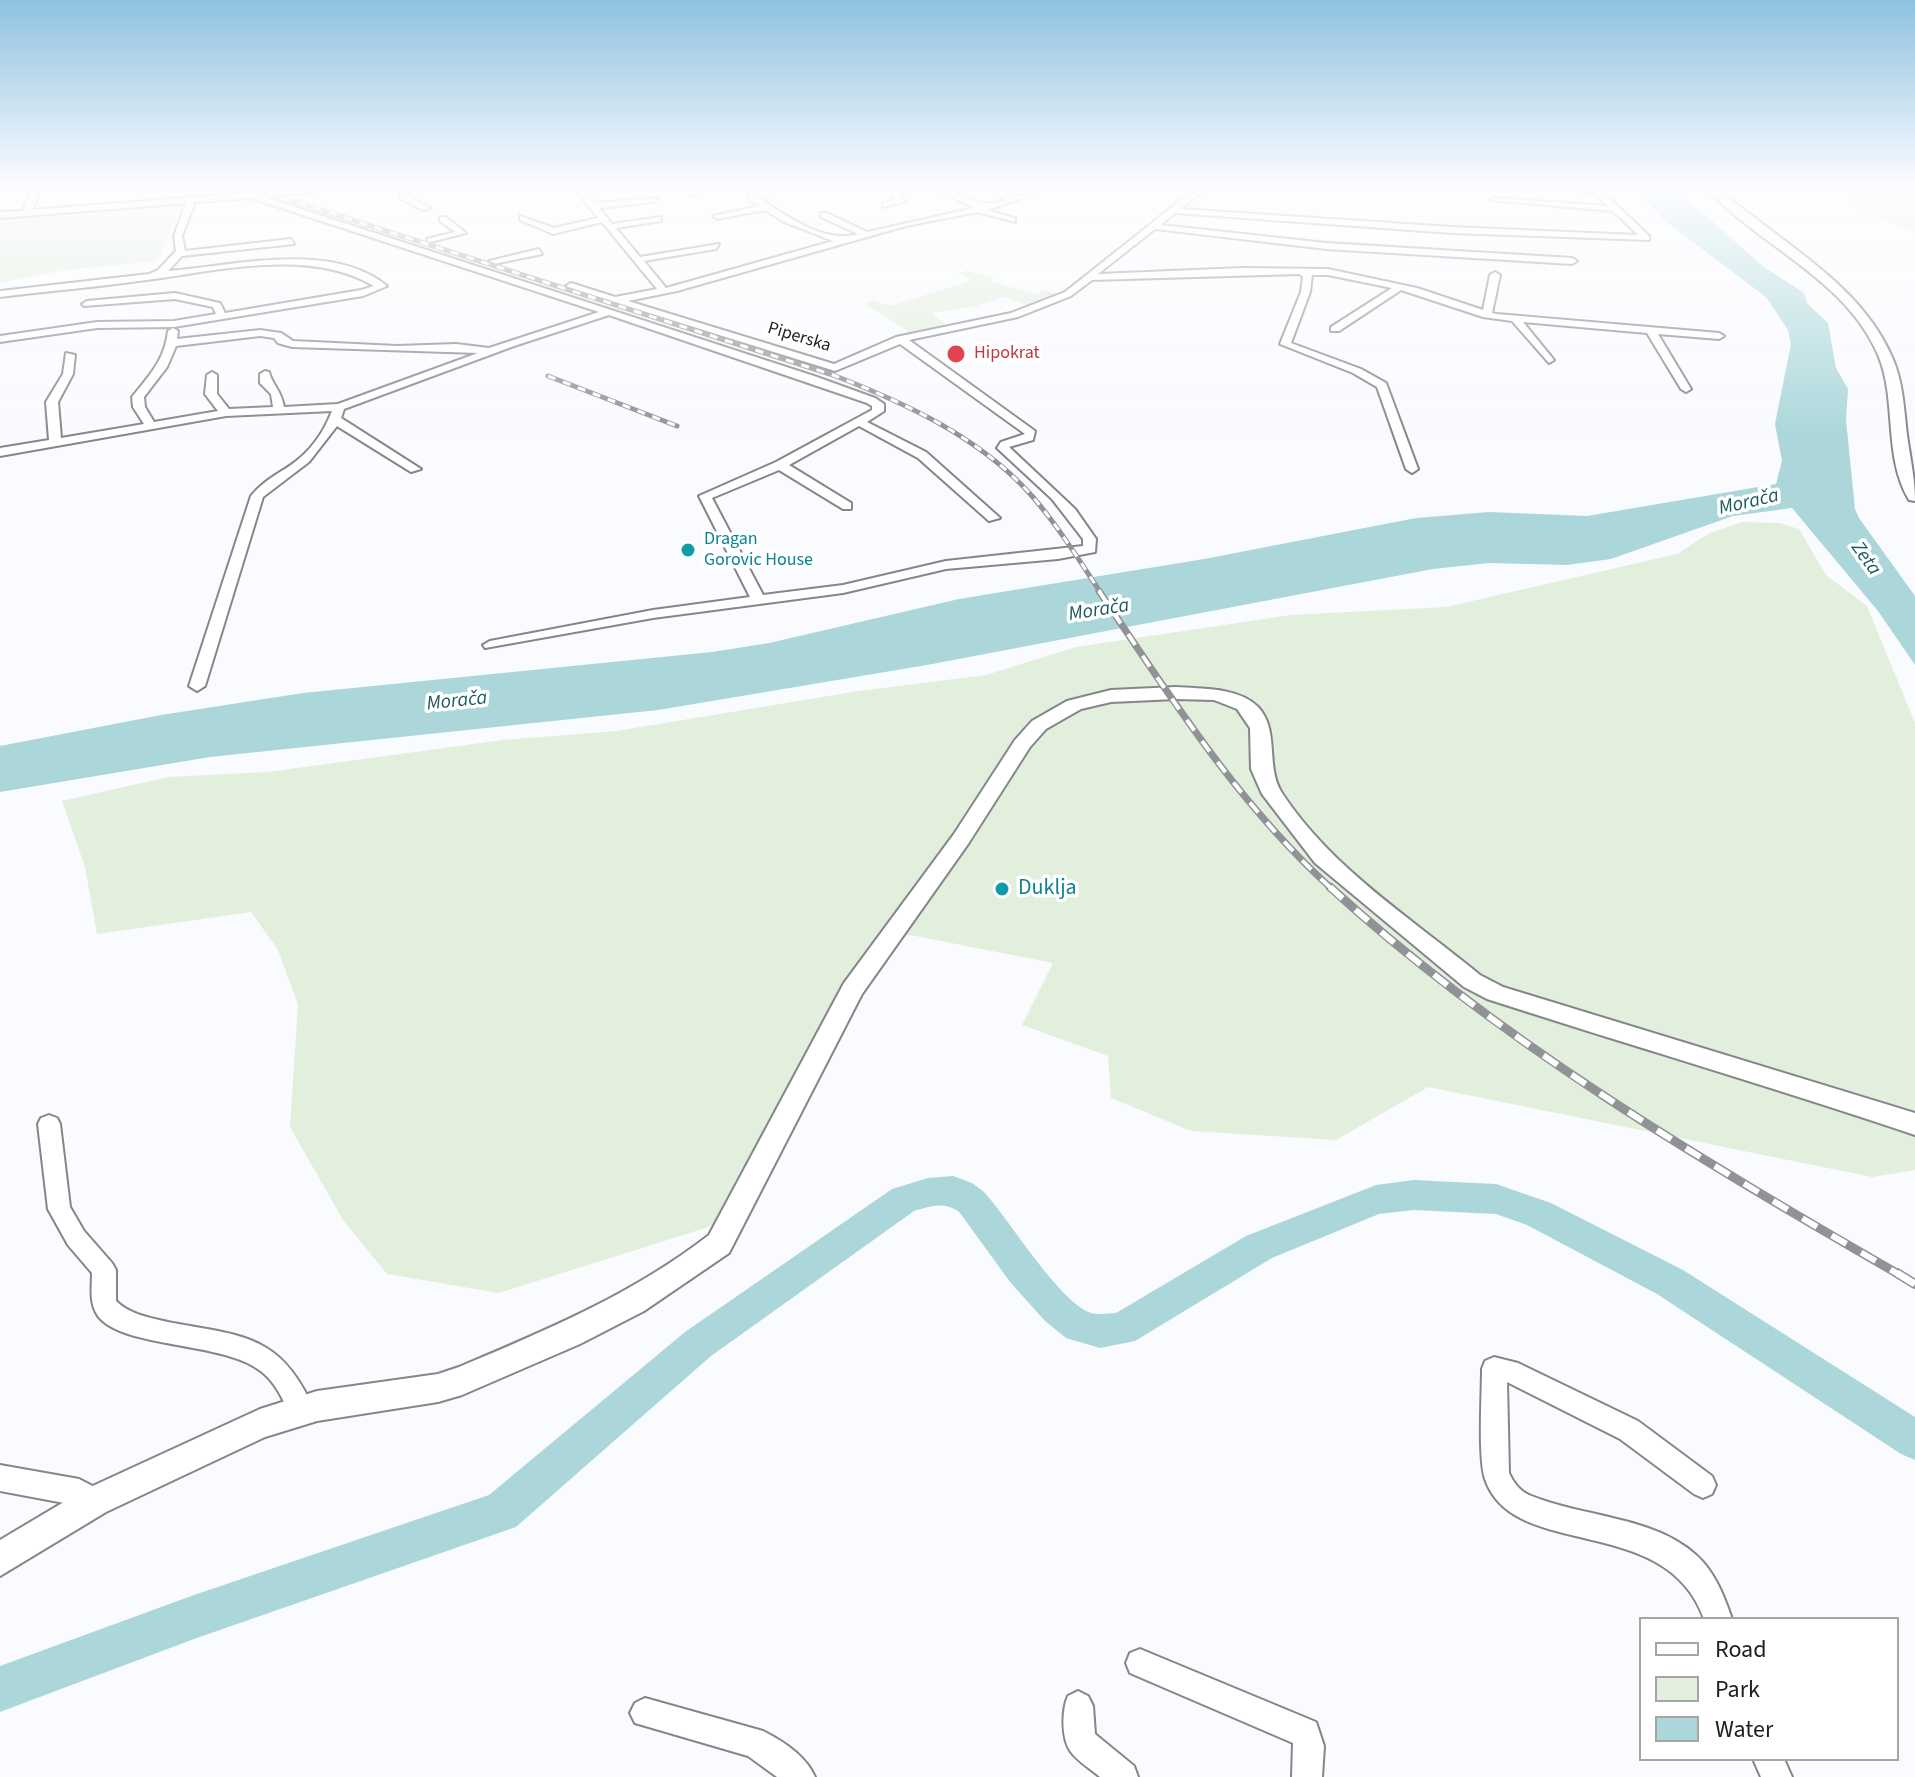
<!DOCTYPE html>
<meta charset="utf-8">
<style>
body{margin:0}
#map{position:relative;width:1915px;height:1777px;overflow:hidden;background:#fafbff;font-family:"Source Sans 3",sans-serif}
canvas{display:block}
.legend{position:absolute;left:1639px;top:1617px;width:260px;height:144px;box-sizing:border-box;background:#fff;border:2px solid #a5a5a6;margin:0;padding:10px 14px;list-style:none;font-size:24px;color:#1e1f21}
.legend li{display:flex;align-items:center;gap:16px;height:40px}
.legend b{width:40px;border:2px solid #a5a5a6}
</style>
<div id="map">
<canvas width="1915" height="1777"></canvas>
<ul class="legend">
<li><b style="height:10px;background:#fff"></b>Road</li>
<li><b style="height:22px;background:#e1efdc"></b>Park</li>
<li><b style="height:22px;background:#abd7da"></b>Water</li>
</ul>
</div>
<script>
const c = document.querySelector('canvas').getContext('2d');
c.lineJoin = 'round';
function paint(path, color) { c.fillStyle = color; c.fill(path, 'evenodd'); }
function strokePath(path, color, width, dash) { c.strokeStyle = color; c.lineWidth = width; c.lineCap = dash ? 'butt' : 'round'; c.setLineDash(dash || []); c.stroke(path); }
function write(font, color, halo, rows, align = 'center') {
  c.font = font + ' "Source Sans 3",sans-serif'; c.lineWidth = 7; c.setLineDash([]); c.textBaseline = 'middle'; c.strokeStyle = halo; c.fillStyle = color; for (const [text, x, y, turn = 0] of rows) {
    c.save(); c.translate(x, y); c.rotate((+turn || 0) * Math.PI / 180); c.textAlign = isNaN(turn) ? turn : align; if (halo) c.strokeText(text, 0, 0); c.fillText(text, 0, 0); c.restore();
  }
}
paint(new Path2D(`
 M1852,188H1915V233L1846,203Z
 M182,202L158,261L66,270L0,283V218Z
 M967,270L995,278L990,281L1035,294L1045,290L1062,295L1029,306L1004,297L976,306L932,313L946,325L909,332L865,304L873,300L891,306L972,280L959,273Z
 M1742,522L1779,523L1799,529L1826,575L1867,606L1915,723V1170L1872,1177L1428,1087L1336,1140L1191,1131L1111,1098L1108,1056L1022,1025L1053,963L885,930L801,1060L715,1225L499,1293L387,1274L343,1220L290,1127L298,1004L278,950L251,912L97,934L85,867L62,801L168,777L268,772L503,740L616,731L859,691L986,675L1076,647L1291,615L1446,607L1677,554L1708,534Z`), '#e1efdc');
paint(new Path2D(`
 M1634,188H1675L1764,267L1804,293L1807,303L1828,323L1836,368L1848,389L1846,420L1855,509L1859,518L1915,596V665L1878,611L1792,508L1733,516L1611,559L1567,565L1489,563L1433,569L927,665L658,710L210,757L0,792V746L161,715L303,693L712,652L769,643L959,599L1204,559L1416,518L1489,512L1587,516L1776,484L1782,461L1775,424L1791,344L1788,330L1766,297L1665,221Z`), '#abd7da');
paint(new Path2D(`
 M953,1176L972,1183L984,1192C1009,1219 1059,1302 1091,1313C1099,1315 1108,1313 1116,1313L1246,1236L1376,1185L1414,1180L1496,1184L1551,1203L1683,1270L1915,1417V1460L1901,1454L1657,1294L1527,1225L1496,1214L1414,1210L1379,1214L1272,1258L1135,1341L1100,1348L1066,1338L1045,1321L1010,1282L960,1213C946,1201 931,1206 914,1211L711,1356L516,1527L194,1639L0,1712V1666L194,1595L489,1495L685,1332L892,1189L928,1178Z`), '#abd7da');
const minor = new Path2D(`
 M33,188H41L32,210L308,188H348L264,197L814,376L875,398L884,404V411L867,422L926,452L1000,518L989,521L918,458L859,426L789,465L851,503V509H843L779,470L712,498L763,595L843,585L946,561L1083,546V539L1052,499L997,448L1001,442L1025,434L900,344L835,371L568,288L566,286L571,283L615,297L657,289L602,222L553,234L520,220V216L554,228L598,218L574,188H583L595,203L657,198L654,202L599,208L612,224L661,217V221L616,228L640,257L719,244L716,249L644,261L666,288L833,241L784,222L765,210L717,219L713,216L760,206L749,199V195L773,188L780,190L759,198C786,216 825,244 858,234L821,217V213H827L867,232L974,208L934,188C966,188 971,212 1007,200L986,188H997L1014,197L1038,188H1051L987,210L1015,218V222L977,212L906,226L677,291L628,301L834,364L896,337L1011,313L1065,292L1196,188H1206L1181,209L1452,227L1638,235L1613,211L1490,200L1494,198L1608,206L1595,193L1550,188H1599L1649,236V240L1452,233L1175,213L1161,225L1326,243L1572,258L1577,261L1572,264L1326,249L1155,229L1098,274L1242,268L1328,269L1417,288L1483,310L1490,275L1495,272L1500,275L1492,313L1497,314L1719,333L1724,336L1719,339L1658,334L1691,389L1686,392L1681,389L1647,333L1523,322L1554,360L1549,363L1512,321L1483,317L1401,290L1339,331H1331V327L1392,288L1328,275H1312L1310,292L1291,343L1361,369L1386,383L1418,469L1412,473L1406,469L1377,387L1353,373L1280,344L1301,292L1303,277L1300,274L1092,280L1071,296L1018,317L909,340L1035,431L1033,440L1009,447L1075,509L1096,539L1095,552L1058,559L946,569L843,593L653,618L485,648L483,645L490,641L653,610L750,597L699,496L776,462L872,410V406L867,403L609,315L514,346L344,409L341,418L421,469L411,472L337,426L309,462L263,497L205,686L197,691L189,686L251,496C262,482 276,475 291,465C310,452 324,432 332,411L226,416L0,456V448L49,440L46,402L63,374L66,353L75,355L73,374L58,402L61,438L144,424L133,407L132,397C150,375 165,359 168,331L173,328L178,331L177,339L260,330L281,333L293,341L397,346L456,344L489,348L599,312L251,198L195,202L182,236L185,251L291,239L294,244L182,256L168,271C233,266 332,240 387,286L363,296L174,327L97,328L0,342V336L97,322L174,321L216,314L213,307L175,299L84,306L82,304L87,301L175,293L220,303L225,313L361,290L374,286C308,247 218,271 146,280C98,287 49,291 0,297V291L149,274L158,270L176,251L174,236L186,203L0,218V212L23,211ZM260,336L274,338L278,343L292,347L478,353L338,404L284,407C281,390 273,386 269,372L265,371L260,374V383L271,394L273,407L229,409L217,394V375L212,372L207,375L205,394L218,411L154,422L145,407L144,397L167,367L176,346Z
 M398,188H406L408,196L430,208L423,210L401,199Z
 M686,188H694L697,193L690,195Z
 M865,188H875V189L871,191Z
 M902,188H916L900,194L905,202L883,207V203L896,199L891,191Z
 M440,217H446L466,233L427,243V239L455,232L440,221Z
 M539,249L542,254L494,264L489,261Z
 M49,1115L57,1118L60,1124L70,1207L84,1231L112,1263L116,1270V1301C129,1314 150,1318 168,1322C241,1336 281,1333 314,1410L310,1419L301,1422L292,1419C284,1402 277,1384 262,1372C225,1341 123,1349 98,1316C89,1303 92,1288 92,1273L68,1245L48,1209L38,1124L41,1118Z
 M1494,1357L1518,1363L1638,1421L1712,1476L1716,1485L1712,1494L1703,1498L1694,1494L1620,1439L1507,1382L1509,1473C1513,1482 1520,1491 1529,1495C1580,1517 1654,1516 1696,1555C1715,1572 1724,1596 1732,1619H1704C1666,1511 1513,1562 1485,1479C1478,1458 1482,1394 1482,1369L1485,1361Z
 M0,1465L79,1479L104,1492L108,1501L104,1510L95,1514L75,1505L0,1491Z
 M1140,1649L1316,1722L1324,1746L1322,1777H1292L1293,1743L1130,1673L1126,1663L1130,1653Z
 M1078,1691L1088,1696L1093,1706L1095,1734L1134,1766L1138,1777H1100C1091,1769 1077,1761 1071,1752C1061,1739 1062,1709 1068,1696Z
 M645,1698L763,1731C783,1741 806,1756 815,1777H777L748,1756L635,1723L630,1713L635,1703Z
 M1753,1759H1784L1792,1777H1761Z`);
const tertiary = new Path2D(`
 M1176,687C1201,689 1239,687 1258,707C1280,730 1265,767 1282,793C1331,868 1412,919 1480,975L1503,987L1915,1113V1135C1773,1087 1629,1045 1487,999L1464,987L1315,863L1262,794L1251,769L1250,728L1237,709L1214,700L1176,699L1111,702L1081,709L1046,729L1030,747L968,844L862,994L729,1253L644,1311L580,1344L462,1395L438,1402L317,1421L265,1437L106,1512L0,1576V1540L84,1490L260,1409L317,1391L438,1374L459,1367C547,1330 633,1294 709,1235L844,983L954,834L1015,740L1032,721L1067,701L1111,690Z`);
const secondary = new Path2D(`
 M1706,188H1718C1777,241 1859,281 1892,357C1903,381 1904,409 1907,435C1910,457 1915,478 1915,501L1909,500C1883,456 1897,403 1879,357C1847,279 1760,247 1706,188Z`);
strokePath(minor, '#84868b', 4);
strokePath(tertiary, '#84868b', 4);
strokePath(secondary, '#84868b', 4);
paint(minor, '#fff');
paint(tertiary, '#fff');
paint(secondary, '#fff');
const railFar3 = new Path2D(`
 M253,188L833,375C905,403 980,437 1032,496C1058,526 1079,560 1101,593
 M548,376L677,426`);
const railFar2 = new Path2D(`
 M1099,591C1170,696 1237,803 1332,889`);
const railFar1 = new Path2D(`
 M1330,887C1501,1043 1701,1160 1900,1275`);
const rail = new Path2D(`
 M1897,1273L1915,1284`);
strokePath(railFar3, '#919295', 5);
strokePath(railFar2, '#919295', 7);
strokePath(railFar1, '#919295', 9);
strokePath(rail, '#919295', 10);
strokePath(railFar3, '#fff', 3, [8]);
strokePath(railFar2, '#fff', 4, [13]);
strokePath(railFar1, '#fff', 6, [17]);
strokePath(rail, '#fff', 7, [22]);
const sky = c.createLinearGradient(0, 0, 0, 437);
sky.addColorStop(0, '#8fc2e2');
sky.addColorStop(0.43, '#fdfdff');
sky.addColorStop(1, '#fdfdff00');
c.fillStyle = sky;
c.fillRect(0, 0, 1915, 437);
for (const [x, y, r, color] of [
 [956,354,10,"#e0444e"],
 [688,550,8,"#0f9aa8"],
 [1002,889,8,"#0f9aa8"]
]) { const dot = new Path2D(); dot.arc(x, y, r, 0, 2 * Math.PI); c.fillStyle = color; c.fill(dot); strokePath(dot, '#fff', 3); }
write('18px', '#1e1f21', '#fff', [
 ["Piperska",799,338,17]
]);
write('18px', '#be3a42', '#fff', [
 ["Hipokrat",974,354]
], 'left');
write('18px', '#0d838f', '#fff', [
 ["Dragan",704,540],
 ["Gorovic House",704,561]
], 'left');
write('italic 20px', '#1c595e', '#fff', [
 ["Morača",1749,503,-13],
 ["Zeta",1865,559,54],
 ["Morača",1099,611,-9],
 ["Morača",457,702,-6]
]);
write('22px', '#0d838f', '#fff', [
 ["Duklja",1018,889]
], 'left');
</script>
